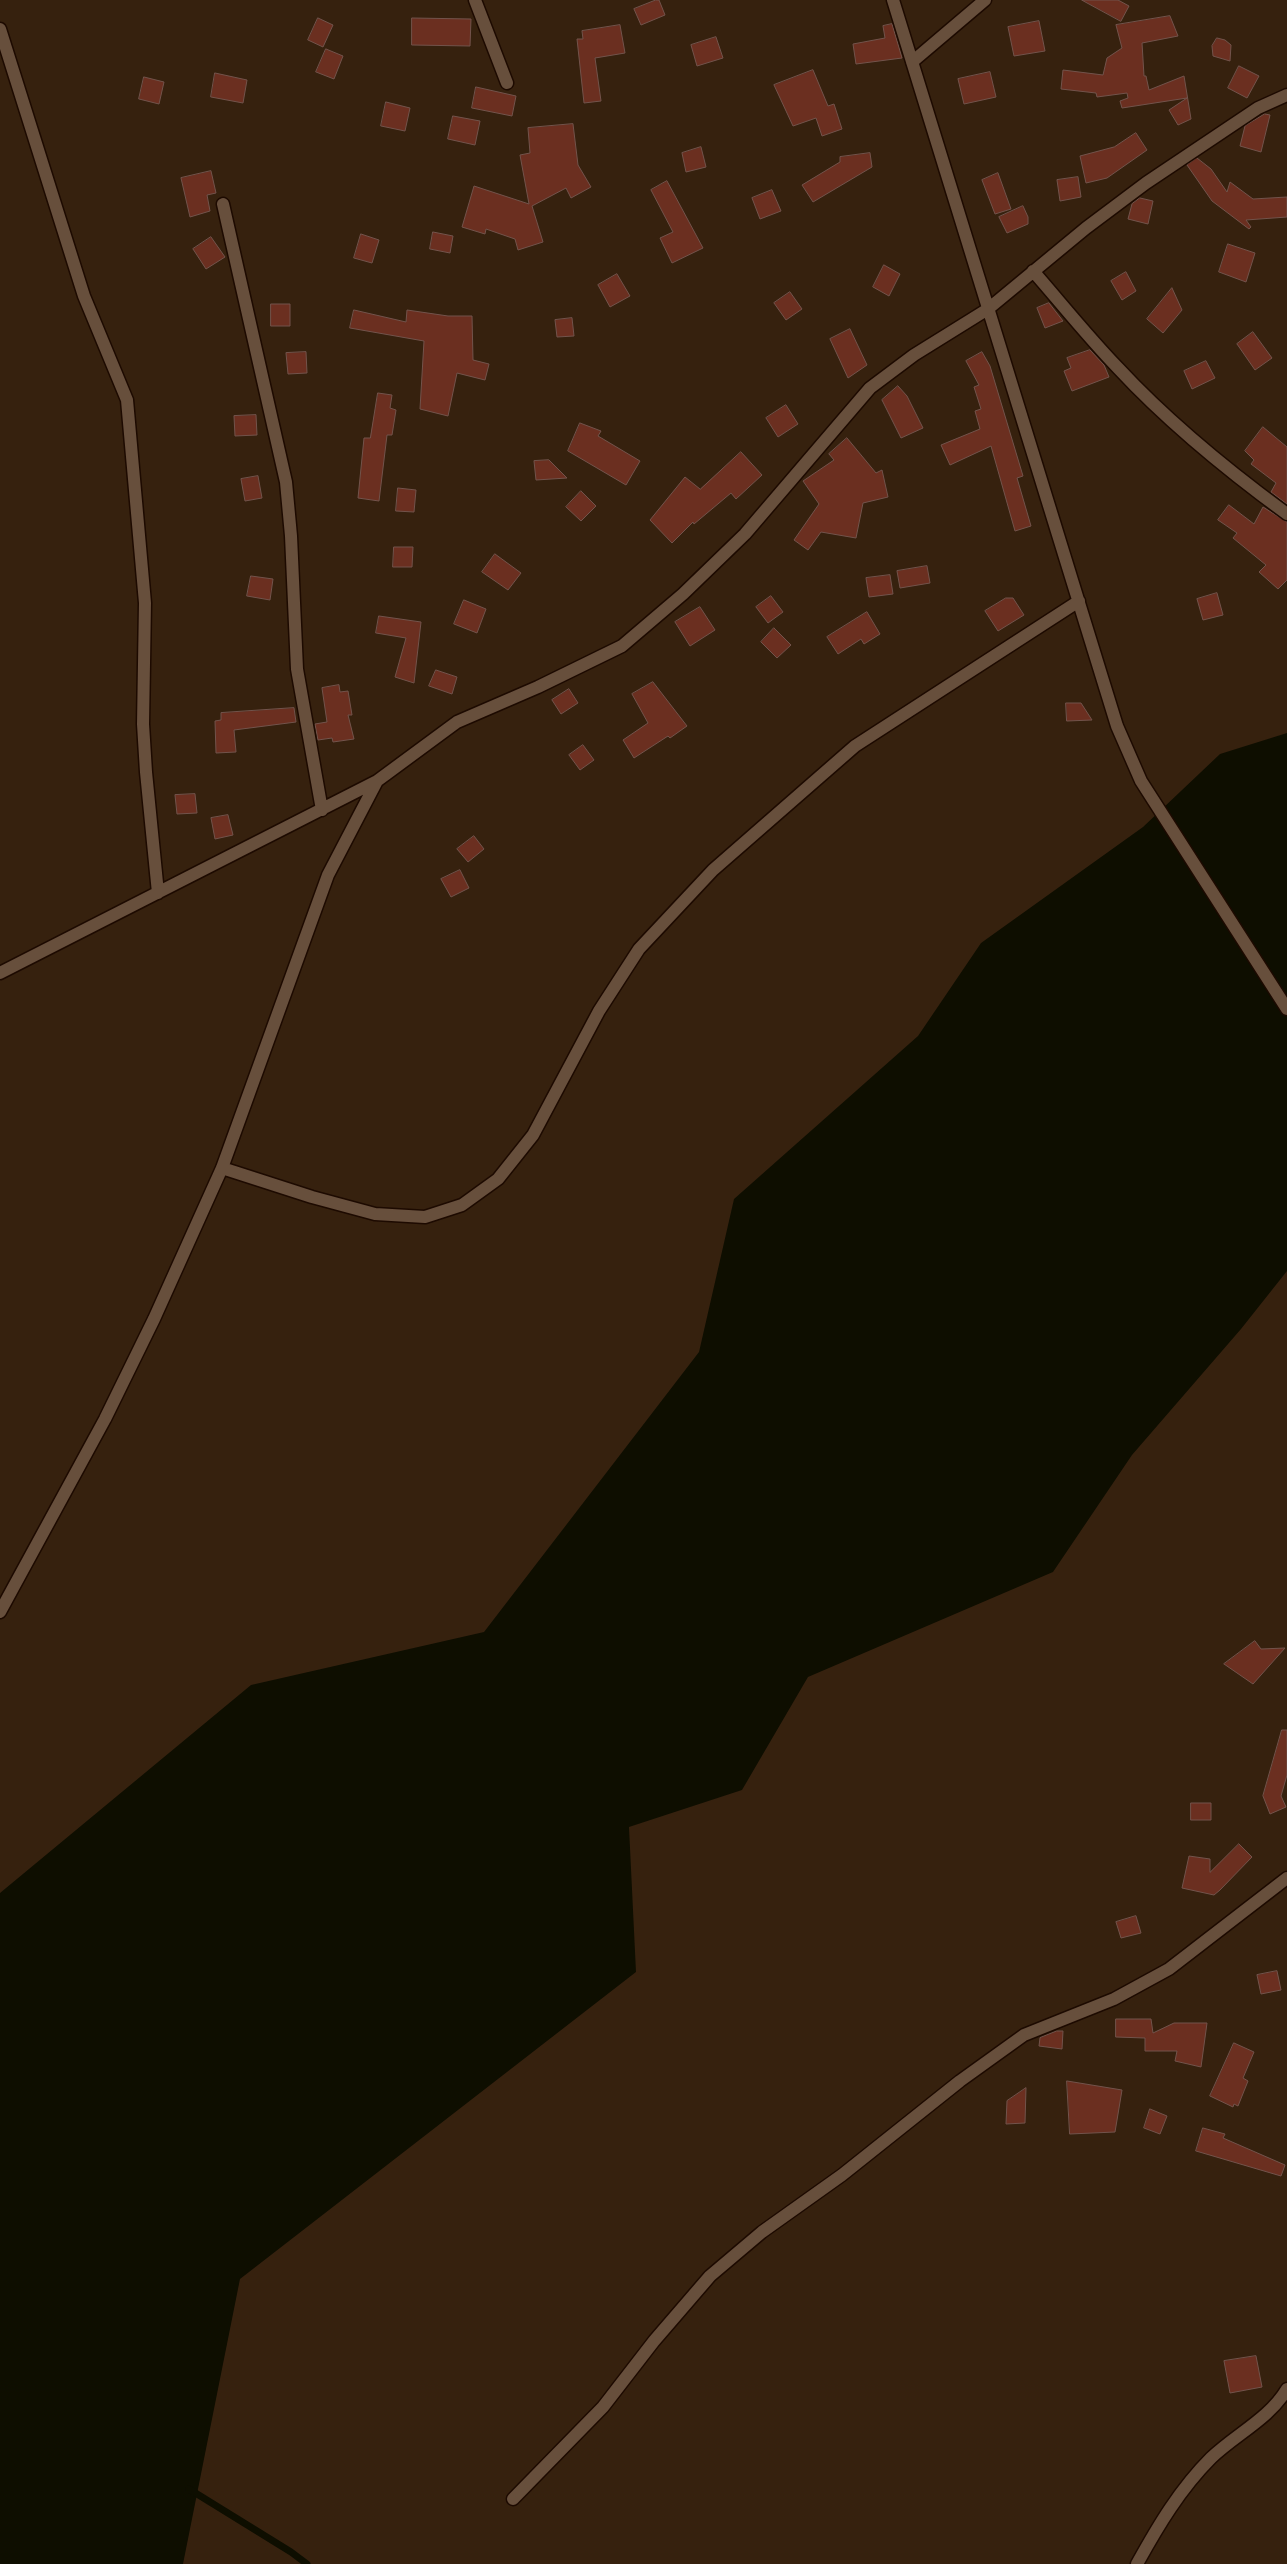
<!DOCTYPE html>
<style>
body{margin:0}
canvas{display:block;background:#36210e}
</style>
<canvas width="1287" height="2564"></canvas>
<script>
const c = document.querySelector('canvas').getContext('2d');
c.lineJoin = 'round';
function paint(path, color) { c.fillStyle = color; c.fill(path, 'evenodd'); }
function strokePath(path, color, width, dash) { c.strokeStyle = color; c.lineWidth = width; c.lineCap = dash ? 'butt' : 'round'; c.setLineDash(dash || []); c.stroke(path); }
paint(new Path2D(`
 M1287,733V1271L1241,1329L1132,1455L1053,1572L808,1677L742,1790L629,1827L636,1972L240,2279L183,2564H0V1893L251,1685L484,1632L699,1352L734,1199L918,1036L981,943L1143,827L1220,754Z`), '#0e0e00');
strokePath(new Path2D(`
 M189,2489L291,2552L307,2564`), '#0e0e00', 7);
const building = new Path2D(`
 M656,0H659L665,15L641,25L634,9Z
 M1082,0H1118L1129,6L1121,21Z
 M1170,16L1178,36L1142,43L1144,76H1146L1149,90L1184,76L1191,119L1178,125L1169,110L1187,98L1122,108L1120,101L1128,98L1127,93L1097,97L1096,93L1061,89L1063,70L1103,75L1107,58L1122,48L1116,25Z
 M318,18L333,25L323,47L308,40Z
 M412,18L471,19L470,46L412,45Z
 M1039,21L1045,51L1014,56L1008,27Z
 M892,24L902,58L856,64L853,44L885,38L883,26Z
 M620,25L625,53L595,58L601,101L584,103L577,39H583L582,31Z
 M716,37L723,58L697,66L691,45Z
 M1217,38L1225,40L1231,45L1230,61L1213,56L1212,46Z
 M326,49L343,56L334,79L316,72Z
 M1239,66L1259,76L1247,98L1228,88Z
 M813,70L828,106L834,104L842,129L822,136L816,118L793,126L774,85Z
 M990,72L996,97L964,104L958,79Z
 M215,73L247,80L243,103L211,97Z
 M144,77L164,82L159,104L139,99Z
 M476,87L516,96L512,116L472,108Z
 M386,102L410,108L405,131L381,126Z
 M1265,114L1270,115L1261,152L1240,146L1245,126Z
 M453,116L480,121L475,145L448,139Z
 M573,124L578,165L591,187L571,198L566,188L532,206L543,242L518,250L515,239L486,229L485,234L462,227L474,186L529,204L520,155L530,153L528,128Z
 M1136,133L1147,150L1107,178L1086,183L1080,156L1114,147Z
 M701,147L706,167L686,172L682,153Z
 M870,153L872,167L813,202L802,185L840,162V157Z
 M1197,158L1211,169L1227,192L1230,182L1253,199L1287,197V217L1246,220L1251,227L1249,229L1212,201L1187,165Z
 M211,171L216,193L207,195L210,211L190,217L181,178Z
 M998,173L1011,209L995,214L982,180Z
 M1078,177L1081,197L1060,201L1057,180Z
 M667,181L703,248L672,263L660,238L673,232L651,190Z
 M772,190L781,211L760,219L752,198Z
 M1140,198L1153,201L1148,224L1128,219L1132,204Z
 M1023,206L1028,217V224L1007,233L999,217Z
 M433,232L453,236L450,253L430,249Z
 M361,234L379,240L372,263L354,258Z
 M211,237L225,257L206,269L193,249Z
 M1228,244L1255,253L1246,282L1219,272Z
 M884,265L900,274L889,296L873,287Z
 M1126,272L1136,291L1122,300L1111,281Z
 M617,274L630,296L610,307L598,285Z
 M1172,288L1182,310L1163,333L1147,319Z
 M790,292L802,309L786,320L774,303Z
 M1049,303L1063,321L1045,328L1037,308Z
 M271,304H290V326H271Z
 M354,310L406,322L407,310L448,316H472L473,360L489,364L485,380L457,373L448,416L420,409L424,341L350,328Z
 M572,318L574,336L557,337L555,320Z
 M850,329L867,365L848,378L830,339Z
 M1253,332L1272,358L1255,370L1237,344Z
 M1090,350L1104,365L1109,377L1072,391L1064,371L1071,368L1067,358Z
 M306,352L307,373L288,374L286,353Z
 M982,352L990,366L1023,476L1017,478L1031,526L1015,531L991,446L950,465L941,445L980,429L975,411L981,409L974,387L979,385L966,361Z
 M1206,361L1215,378L1192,389L1184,371Z
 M898,386L907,396L923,428L901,438L882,400Z
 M378,393L392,395L390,408L396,410L392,435H387L379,501L358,498L364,438H370Z
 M786,405L798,424L778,437L766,418Z
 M256,415L257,435L235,436L234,416Z
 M580,423L601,431L598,436L640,461L626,485L568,451Z
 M1263,427L1287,447V504L1271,492L1276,483L1251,464L1254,460L1245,451Z
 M847,438L876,473L882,470L888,497L863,503L856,538L821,532L808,550L794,540L819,504L803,481L834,460L829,454Z
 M741,452L762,475L736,499L731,493L694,524L693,522L672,543L650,520L685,477L700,489Z
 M549,460L567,478L536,480L534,461Z
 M258,476L262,498L245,501L241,479Z
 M398,488L416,490L414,512L396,511Z
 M581,491L596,506L581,521L566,507Z
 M1229,505L1254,524L1263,507L1287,522V580L1278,589L1259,572L1266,565L1233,538L1237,533L1218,520Z
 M394,547H413L412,567H393Z
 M495,554L521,573L508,590L482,572Z
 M927,566L930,583L900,588L897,571Z
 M890,575L893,594L869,597L866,578Z
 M251,576L273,579L270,600L247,596Z
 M1217,593L1223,615L1203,620L1197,599Z
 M771,596L783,612L768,623L756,607Z
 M1006,598H1013L1024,615L998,631L985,611Z
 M464,600L486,609L477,633L454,624Z
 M700,607L715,630L690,646L675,622Z
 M867,612L880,634L864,644L861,639L838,654L827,637Z
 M379,616L421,622L414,683L395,677L406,638L376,633Z
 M774,628L791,645L777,658L761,642Z
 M436,670L457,677L452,694L429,686Z
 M653,682L687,726L670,738L668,736L634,758L623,740L648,723L632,694Z
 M339,685L340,692L348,691L352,715H348L354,739L333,742L332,738L318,740L315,724L327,722L322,688Z
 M569,689L578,703L561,714L552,700Z
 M1066,703H1081L1092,720L1067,721Z
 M294,708L296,722L234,730L236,752L216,753L215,721L221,720V713Z
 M583,745L594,760L580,770L569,755Z
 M195,794L197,813L177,814L175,795Z
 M228,815L233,835L215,839L211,818Z
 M474,836L484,849L468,862L457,849Z
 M460,870L469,888L451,897L441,879Z
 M1255,1641L1261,1649L1285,1648L1253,1684L1224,1664Z
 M1282,1730H1287V1775L1281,1796L1286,1807L1270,1814L1263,1796Z
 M1191,1803H1211V1820H1191Z
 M1239,1844L1252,1857L1220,1890L1214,1895L1182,1888L1189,1856L1210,1859V1872Z
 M1136,1916L1141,1933L1121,1938L1116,1922Z
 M1277,1971L1281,1990L1261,1994L1257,1975Z
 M1116,2019H1151L1153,2033L1174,2023H1207L1201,2067L1175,2061L1177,2051H1145V2038L1116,2037Z
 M1057,2031H1063L1062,2049L1039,2046L1040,2038Z
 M1234,2043L1254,2052L1243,2078L1248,2081L1238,2106L1234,2104L1233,2107L1210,2096Z
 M1067,2081L1122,2090L1115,2132L1070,2134Z
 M1026,2088L1025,2123L1006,2124L1007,2101Z
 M1150,2109L1167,2116L1160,2134L1144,2128Z
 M1203,2128L1225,2134L1223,2138L1285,2165L1281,2176L1196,2151Z
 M1256,2356L1262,2387L1230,2393L1224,2361Z`);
paint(building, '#6b2f20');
strokePath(building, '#72534b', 1);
const minor = new Path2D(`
 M475,0L507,83
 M893,0L1117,726L1141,781L1287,1009
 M0,29L84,296L127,400L145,603L143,724L146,772L158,893
 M912,62L985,0
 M223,204L286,482L291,536L297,669L322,810
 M1033,271C1061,303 1088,337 1118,368C1169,423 1227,470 1287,514
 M0,973L377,781
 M222,1168L312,1197L375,1214L425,1217L462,1205L498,1179L533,1135L599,1011L639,949L713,870L855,746L1079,601
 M0,1612L105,1419L154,1319L222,1168L328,875L377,781L457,722L538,687L622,646L683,594L745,534L870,388L914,355L988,309L1086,228L1146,183L1258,108L1287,95
 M513,2499L603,2407L654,2341L710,2276L762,2232L842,2175L960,2081L1024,2035L1114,1999L1169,1969L1287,1878
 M1137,2564C1158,2526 1180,2489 1211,2458C1236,2434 1269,2419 1287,2389`);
strokePath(minor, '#1d0a00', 15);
strokePath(minor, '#674f3c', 12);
</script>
